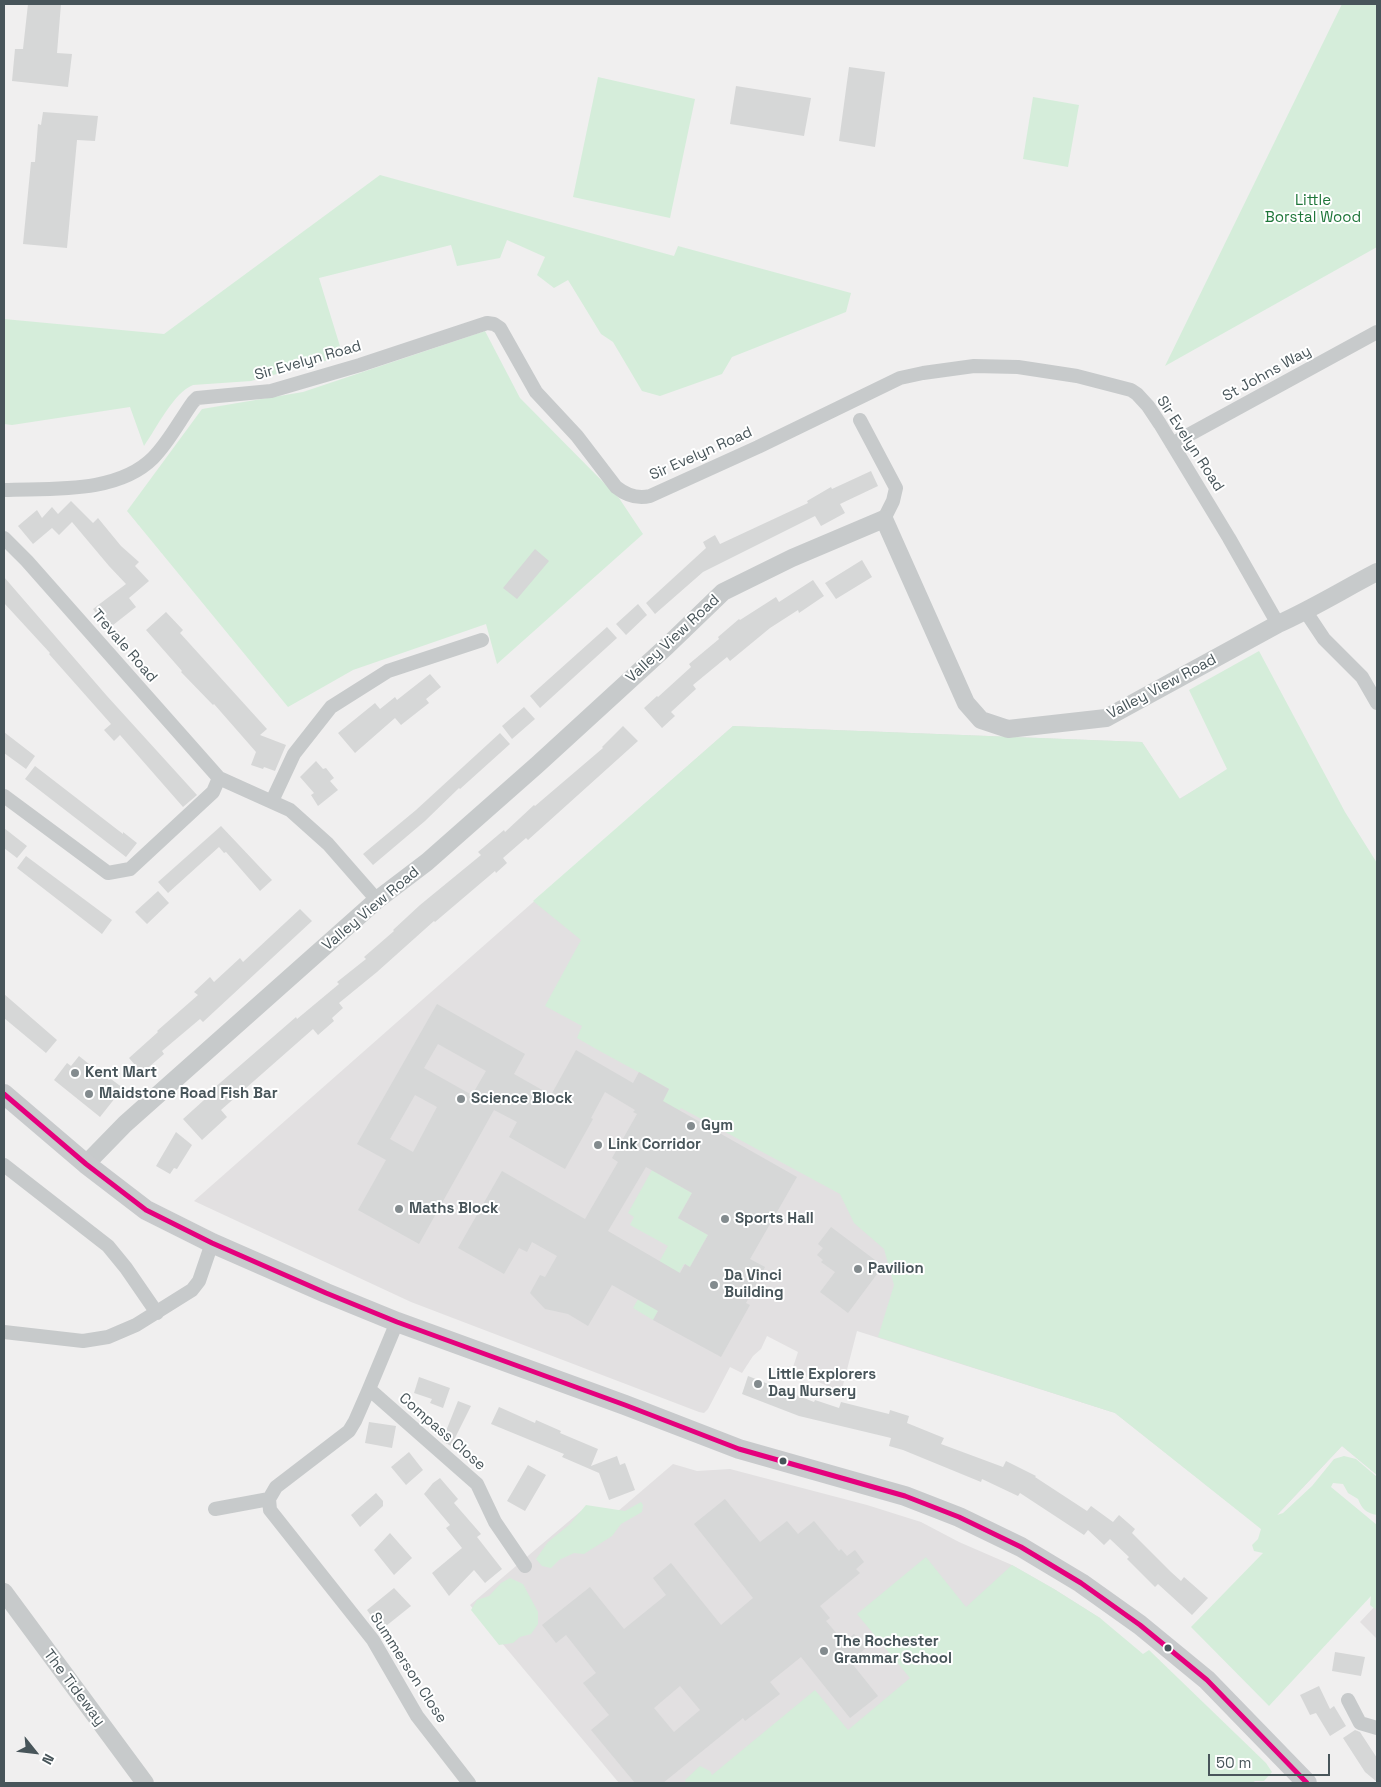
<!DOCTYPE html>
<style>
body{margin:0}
#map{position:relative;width:1381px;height:1787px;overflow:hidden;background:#f0efef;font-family:"Space Grotesk",sans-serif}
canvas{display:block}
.frame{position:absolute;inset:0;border:5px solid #48555a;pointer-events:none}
.north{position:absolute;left:10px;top:1727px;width:50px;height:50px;-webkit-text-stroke:4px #fff;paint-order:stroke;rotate:119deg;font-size:14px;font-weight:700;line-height:20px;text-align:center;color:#48555a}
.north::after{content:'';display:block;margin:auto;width:18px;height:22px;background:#48555a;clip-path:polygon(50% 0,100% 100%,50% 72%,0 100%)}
.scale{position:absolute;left:1208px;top:1754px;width:122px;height:22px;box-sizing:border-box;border:2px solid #48555a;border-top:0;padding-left:6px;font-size:15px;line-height:18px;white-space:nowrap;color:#48555a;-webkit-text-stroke:4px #fff;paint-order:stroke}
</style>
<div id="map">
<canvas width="1381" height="1787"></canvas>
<div class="frame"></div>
<div class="north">N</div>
<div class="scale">50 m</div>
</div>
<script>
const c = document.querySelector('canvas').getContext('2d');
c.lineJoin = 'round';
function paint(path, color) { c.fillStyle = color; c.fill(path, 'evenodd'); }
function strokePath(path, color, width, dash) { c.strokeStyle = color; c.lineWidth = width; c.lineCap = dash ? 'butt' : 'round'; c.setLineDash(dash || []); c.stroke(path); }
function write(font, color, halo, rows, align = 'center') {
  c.font = font + ' "Space Grotesk",sans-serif'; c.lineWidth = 4; c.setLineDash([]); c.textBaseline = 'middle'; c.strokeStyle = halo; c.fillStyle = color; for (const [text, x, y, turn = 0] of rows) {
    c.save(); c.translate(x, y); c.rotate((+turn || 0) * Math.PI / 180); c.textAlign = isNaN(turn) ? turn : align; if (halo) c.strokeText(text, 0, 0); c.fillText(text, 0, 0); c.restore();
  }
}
paint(new Path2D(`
 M733,726L1142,742L1179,799L1228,770L1377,863V1475L1342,1446L1263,1530L1115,1413L857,1331L842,1389H834L792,1370L798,1352L767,1336L761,1349L753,1356L742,1373L730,1367L708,1409L704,1413L699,1412L411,1302L194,1201Z
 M673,1464L697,1471L730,1469L867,1505L921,1522L959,1542L1012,1565L1054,1589L1100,1618L1228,1783H619L470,1605L581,1511L610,1518Z
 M1377,1604V1639L1360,1622Z`), '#e2e0e1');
paint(new Path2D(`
 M1342,4H1377V247L1165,366Z
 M598,77L695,99L670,218L573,197Z
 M1033,97L1079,105L1068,167L1023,159Z
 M380,175L674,256L678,246L851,293L846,312L732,357L722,374L660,396L642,391L613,342L601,334L568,280L554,288L537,275L545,257L507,240L500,258L457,266L451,245L319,278L343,356L251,381L193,385C174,392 156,429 144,446L130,407L12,425L4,424V319L164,334Z
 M485,331L520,398L619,498L643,534L497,664L486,624L353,670L288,707L127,511L202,409L303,392Z
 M1259,651L1345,812L1377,863V1475L1342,1446L1277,1515L1283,1513L1312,1486L1334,1459L1344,1456L1356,1459L1377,1477V1515C1366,1513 1362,1509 1358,1499L1348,1493L1343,1484L1333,1483L1331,1487L1377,1525V1607L1375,1609L1370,1605L1371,1596L1269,1706L1191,1627L1263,1553L1254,1551L1252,1545L1258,1539L1261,1529L1115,1413L878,1337L894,1285L884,1249L854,1223L840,1194L681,1108L678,1112L662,1102L669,1089C638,1071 607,1056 577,1038L582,1026L545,1006L581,940L533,901L733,726L1142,742L1180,799L1227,769L1189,690Z
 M652,1170L692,1193L678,1218L708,1235L690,1267L684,1264L653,1320L633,1308L668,1246L630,1225L634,1217L628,1213Z
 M641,1502L643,1505L642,1512L621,1524L612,1536L584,1554L574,1553L559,1560L551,1568L542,1566L536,1559L548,1542L569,1525L586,1505L625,1511Z
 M926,1557L966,1607L1012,1565L1054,1589L1100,1618L1143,1654L1149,1650L1266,1763L1272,1772L1264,1781H1255L1252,1783H686L685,1780L700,1766L710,1771L712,1775L815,1690L848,1730L910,1678L857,1614Z
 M510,1578L523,1584L538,1612V1624L531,1634L520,1637L513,1643L499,1645L471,1610L477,1600L489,1596L501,1583Z`), '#d5edda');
paint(new Path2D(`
 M28,4H61L57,53L72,54L68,87L12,81L15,49H23Z
 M849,67L885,72L875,147L839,141Z
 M736,86L811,98L804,136L730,124Z
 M43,112L98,116L95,141L77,140L67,248L23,244L31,162H35L38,124L41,125Z
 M871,471L878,486L840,504L845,513L821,526L815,516L703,572L655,614L646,603L706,548L703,542L715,535L720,544L808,503L807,501L831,487L832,489Z
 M71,501L93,523L98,518L121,546L139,562L135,566L149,581L129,598L136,607L108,629L93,609L126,584L109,566L72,522L59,535L52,528L33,544L18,526L37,510L42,518L52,507L58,514Z
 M535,549L549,561L517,599L503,588Z
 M862,560L872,577L836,599L825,583Z
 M4,577L107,696L197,795L183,807L120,735L114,741L104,730L111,724L49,654L50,653L4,603Z
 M813,580L824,596L799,613L798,610L770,628L730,661L727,657L693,685L696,689L671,712L675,716L662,728L644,708L657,696L658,697L691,667L689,664L719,639L718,637L739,619L740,620L776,597L779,602Z
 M638,604L647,615L626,635L616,624Z
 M166,612L183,630L180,633L267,729L260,735L286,745L275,771L264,767L263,769L251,765L256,752L214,704L213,705L181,672L182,671L146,630Z
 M607,627L617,638L540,708L530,696Z
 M430,674L441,687L426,699L429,703L401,725L395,718L355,753L338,733L375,703L380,709L395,697L397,700Z
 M524,707L535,719L512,739L502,726Z
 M623,726L638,741L528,840L526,838L503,858L507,863L496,873L495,871L435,922L434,921L377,972L339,1003L343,1008L332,1018L334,1021L318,1035L313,1029L221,1110L227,1117L202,1140L183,1119L214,1091L213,1089L296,1017L297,1019L339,984L337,982L366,959L364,957L394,931L393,930L420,905L481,855L478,852L504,830L505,832L534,805L535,806L603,748L602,747Z
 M4,732L35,756L26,769L4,753Z
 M500,733L510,744L460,789L459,788L425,821L373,865L363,854L416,810Z
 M316,761L323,769L326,768L334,778L330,781L338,790L318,806L311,795L314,793L300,777Z
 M35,766L123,834V832L137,843L126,857L25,779Z
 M221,826L272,880L260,891L226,852L224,853L219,847L168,893L158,882Z
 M4,828L27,846L17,858L4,848Z
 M26,856L112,920L102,934L17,868Z
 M158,891L169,903L147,924L135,912Z
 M300,909L312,921L203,1022L200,1019L162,1051L164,1054L142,1073L129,1058L158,1032L157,1031L198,995L194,992L210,977L214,982L240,958L243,962Z
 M4,994L57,1040L46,1053L4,1018Z
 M437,1004L525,1054L514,1074L551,1095L576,1050L633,1083L639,1072L669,1089L663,1101L797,1177L750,1259L765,1267L746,1303L750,1305L721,1357L653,1320L658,1311L612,1285L588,1326L568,1314L545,1309L530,1293L540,1275L545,1277L557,1256L532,1242L527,1252L519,1248L504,1274L458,1248L502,1171L585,1219L618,1162L612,1158L637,1114L633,1112L635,1110L605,1092L591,1118L593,1119L565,1169L509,1137L517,1122L494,1110L419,1244L358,1210L386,1160L357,1144ZM438,1044L486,1071L472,1095L424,1068ZM415,1095L437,1107L413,1152L390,1139ZM646,1167L692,1193L678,1218L708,1235L690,1267L685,1264L680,1273L608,1231Z
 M79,1056L109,1080L111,1079L123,1088L100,1117L54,1080L67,1063L71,1066Z
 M176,1132L192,1145L177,1169L174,1168L170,1174L156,1166Z
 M831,1227L883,1266L848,1313L820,1292L835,1272L821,1262L823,1260L817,1255L823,1248L818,1244Z
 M748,1376L814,1402L815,1400L839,1408L841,1402L889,1414L890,1410L909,1416L907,1423L944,1438L941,1444L1003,1467L1006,1461L1036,1476L1035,1477L1087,1511L1091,1506L1113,1522L1119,1515L1135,1529L1132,1533L1171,1572L1181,1581L1184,1577L1208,1598L1192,1615L1158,1584L1155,1587L1127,1559L1129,1557L1110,1539L1104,1545L1088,1530L1084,1535L1020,1493L1018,1496L982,1479L981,1482L903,1450L889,1446L891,1438L799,1416L742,1394Z
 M419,1377L450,1388L443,1408L430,1403L432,1399L414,1393Z
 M458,1401L471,1406L451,1446L442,1441Z
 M499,1407L535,1423L536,1420L561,1431L560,1433L598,1449L591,1466L617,1456L620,1465L625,1463L635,1490L609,1500L599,1473L562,1457L564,1454L491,1424Z
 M369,1422L396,1426L392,1448L365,1443Z
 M409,1452L423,1470L406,1485L391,1467Z
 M528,1465L546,1475L525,1511L507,1501Z
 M440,1478L458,1499L454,1503L481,1534L477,1537L502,1569L485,1583L474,1570L449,1596L432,1573L462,1548L446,1528L450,1525L424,1494L433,1483Z
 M376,1493L383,1501V1506L360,1527L351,1515Z
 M725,1499L760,1542L787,1521L798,1534L814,1521L839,1551L841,1549L847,1556L855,1550L864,1562L856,1569L860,1573L820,1606L830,1618L826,1621L844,1642L854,1634L866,1648L850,1661L878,1696L850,1718L801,1657L770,1682L780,1694L745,1721L743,1718L663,1783H635L591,1730L609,1715L583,1683L596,1673L566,1635L556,1643L542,1625L590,1587L624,1629L666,1595L653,1578L671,1563L721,1625L753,1598L694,1524ZM680,1686L700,1710L674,1732L654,1708Z
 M390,1533L412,1558L394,1575L374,1550Z
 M394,1588L411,1606L381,1630L367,1610Z
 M1335,1652L1365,1657L1361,1676L1332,1671Z
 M1319,1686L1330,1709L1334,1706L1346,1726L1330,1736L1316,1713L1310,1715L1300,1695Z
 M1355,1730L1360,1732L1377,1758V1782L1365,1772L1343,1738Z`), '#d6d7d7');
strokePath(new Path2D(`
 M860,420L896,488L893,501L884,519
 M1172,444L1377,332
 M4,490C51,488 117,494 153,458C169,442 180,420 193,402L197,398L271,391L360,365L487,323L494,324L500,328L536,392L577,436L616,487C626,495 638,499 650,496L758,447L900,378L923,373L974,366L1018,367L1077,376L1131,390L1137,394L1148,406L1160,424L1229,538L1278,624
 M4,538L27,561L219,778L290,810L328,844L377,900
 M1306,612L1324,639L1362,677L1377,703
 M4,796L108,873L130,869L213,792L219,778
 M272,801L294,754L331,707L388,671L482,640
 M4,1165L108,1246L126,1268L157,1313
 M397,1322L369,1389L477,1484L495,1522L525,1566
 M4,1332L83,1341L108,1337L136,1325L192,1290L199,1281L212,1243
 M369,1389L355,1421L349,1431L276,1487L269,1499L270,1510L373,1640L417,1716L469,1783
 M215,1509L269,1499
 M1348,1700L1360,1723L1377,1728`), '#c7cacb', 14);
strokePath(new Path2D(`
 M86,1164L125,1124L377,900L427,862L537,765L667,646L723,592L792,558L884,519L966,703L981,720L1008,729L1106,718L1278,624C1312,609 1344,589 1377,572
 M4,1592L145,1783`), '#c7cacb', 18);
strokePath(new Path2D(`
 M4,1094L86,1164L146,1210L212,1243L326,1293L397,1322L625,1405L739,1449L905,1496L959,1517L1021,1547L1081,1583L1140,1625L1207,1680L1307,1783`), '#c8cacc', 20);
strokePath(new Path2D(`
 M4,1094L86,1164L146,1210L212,1243L326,1293L397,1322L625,1405L739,1449L905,1496L959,1517L1021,1547L1081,1583L1140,1625L1207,1680L1307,1783`), '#e5007d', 5);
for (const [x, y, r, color] of [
 [75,1073,5,"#838b8e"],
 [89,1094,5,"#838b8e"],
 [461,1099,5,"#838b8e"],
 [691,1126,5,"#838b8e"],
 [598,1145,5,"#838b8e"],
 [399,1209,5,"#838b8e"],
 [725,1219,5,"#838b8e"],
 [858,1269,5,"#838b8e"],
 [714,1285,5,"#838b8e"],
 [758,1384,5,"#838b8e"],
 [783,1461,4.5,"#48555a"],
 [1168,1648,4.5,"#48555a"],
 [824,1651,5,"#838b8e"]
]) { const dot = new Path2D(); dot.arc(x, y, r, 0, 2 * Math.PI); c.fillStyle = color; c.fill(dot); strokePath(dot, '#fff', 2); }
write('15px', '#1e7639', '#fff', [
 ["Little",1313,201],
 ["Borstal Wood",1313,218]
]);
write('15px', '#48555a', '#fff', [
 ["Sir Evelyn Road",308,361,-16],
 ["St Johns Way",1267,374,-29],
 ["Sir Evelyn Road",1190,444,57],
 ["Sir Evelyn Road",701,454,-24],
 ["Valley View Road",673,639,-43],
 ["Trevale Road",124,646,49],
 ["Valley View Road",1162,687,-28],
 ["Valley View Road",371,909,-40],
 ["Compass Close",442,1432,41],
 ["Summerson Close",408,1668,57],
 ["The Tideway",74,1688,53]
]);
write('bold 15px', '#48555a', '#fff', [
 ["Kent Mart",85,1073],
 ["Maidstone Road Fish Bar",99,1094],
 ["Science Block",471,1099],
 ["Gym",701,1126],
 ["Link Corridor",608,1145],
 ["Maths Block",409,1209],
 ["Sports Hall",735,1219],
 ["Pavilion",868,1269],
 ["Da Vinci",724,1276],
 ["Building",724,1293],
 ["Little Explorers",768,1375],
 ["Day Nursery",768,1392],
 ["The Rochester",834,1642],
 ["Grammar School",834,1659]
], 'left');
</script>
